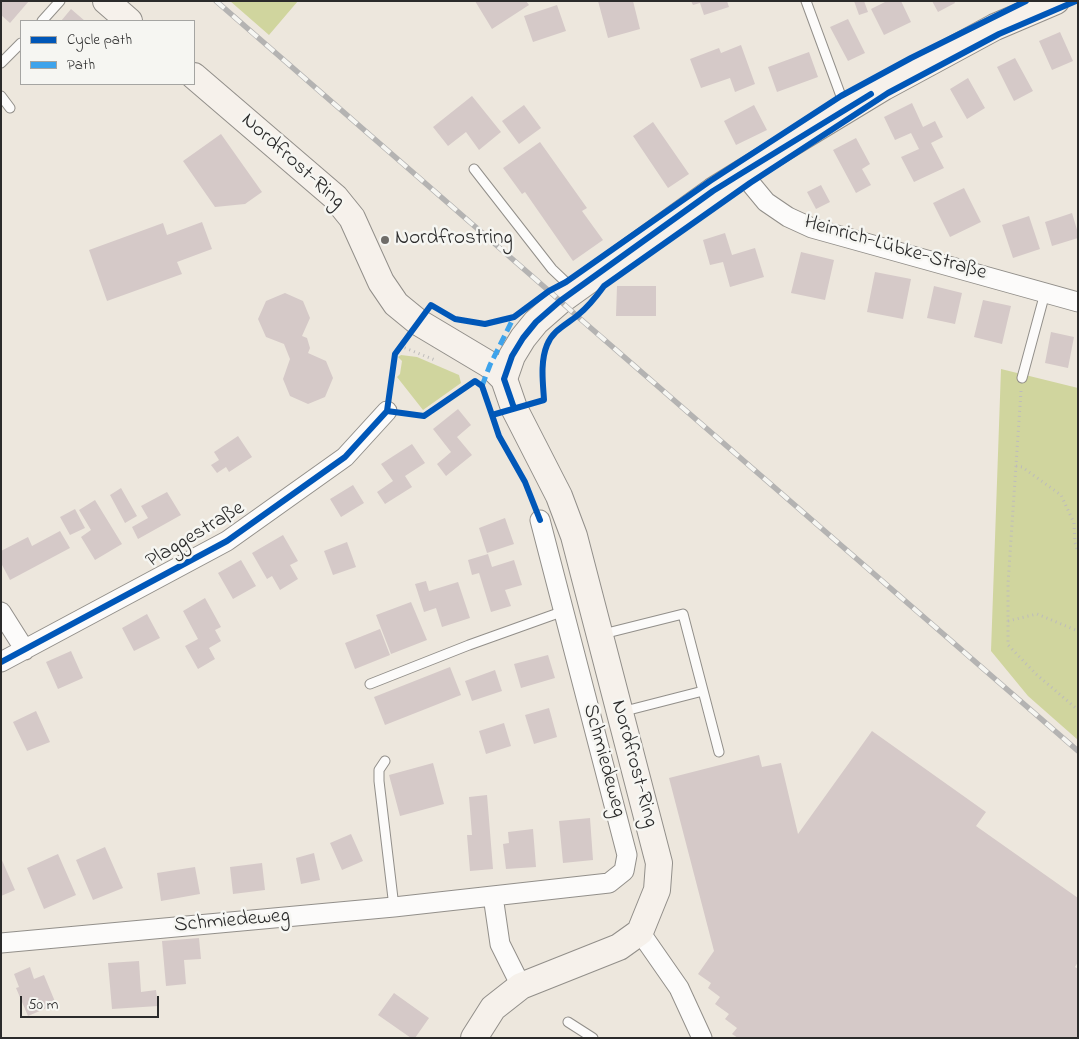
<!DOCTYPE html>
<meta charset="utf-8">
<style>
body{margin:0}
#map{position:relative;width:1079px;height:1039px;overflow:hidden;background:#ede7dd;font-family:"Indie Flower",sans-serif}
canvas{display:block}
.frame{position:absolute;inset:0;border:2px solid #2b2b2b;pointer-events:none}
.legend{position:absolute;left:20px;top:20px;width:175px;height:65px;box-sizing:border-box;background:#f6f6f2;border:1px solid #a5a5a2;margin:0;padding:6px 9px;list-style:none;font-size:15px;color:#2b2b2b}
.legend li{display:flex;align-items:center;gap:10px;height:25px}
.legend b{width:25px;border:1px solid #a5a5a2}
.scale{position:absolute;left:20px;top:996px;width:139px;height:22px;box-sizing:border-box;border:2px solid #2b2b2b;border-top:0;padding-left:6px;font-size:15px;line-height:18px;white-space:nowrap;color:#2b2b2b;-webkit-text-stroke:4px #f6f6f2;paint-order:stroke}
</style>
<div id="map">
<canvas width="1079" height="1039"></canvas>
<div class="frame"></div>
<ul class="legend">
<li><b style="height:6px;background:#0057b8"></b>Cycle path</li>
<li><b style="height:6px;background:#3ea3eb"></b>Path</li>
</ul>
<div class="scale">50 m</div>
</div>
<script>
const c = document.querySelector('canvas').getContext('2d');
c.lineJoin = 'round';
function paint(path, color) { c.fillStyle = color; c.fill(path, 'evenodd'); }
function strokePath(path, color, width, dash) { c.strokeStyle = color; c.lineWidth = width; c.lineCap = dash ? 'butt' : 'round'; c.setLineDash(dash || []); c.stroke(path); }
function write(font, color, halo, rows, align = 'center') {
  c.font = font + ' "Indie Flower",sans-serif'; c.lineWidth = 5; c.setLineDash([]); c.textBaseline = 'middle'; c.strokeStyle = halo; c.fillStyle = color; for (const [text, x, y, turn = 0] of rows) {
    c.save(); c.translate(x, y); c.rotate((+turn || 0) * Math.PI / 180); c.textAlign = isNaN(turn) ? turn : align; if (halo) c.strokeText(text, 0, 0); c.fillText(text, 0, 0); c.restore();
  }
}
paint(new Path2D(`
 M230,1H298L269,35Z
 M401,355L417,357L459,375L461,383L423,410L397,377L400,374L402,361L398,357Z
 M1001,369L1078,388V740L1028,696L991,651Z`), '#d0d59e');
paint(new Path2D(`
 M1,1H29L10,23L1,15Z
 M475,1H526L529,5L492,29Z
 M598,1H633L640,29L608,38Z
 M691,1H727L729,7L704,15L700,3L693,5Z
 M854,1H864L868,12L859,15Z
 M887,1H901L911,22L884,35L871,9Z
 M932,1H954L955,3L938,12Z
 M557,5L566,31L533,42L524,16Z
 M71,9L85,21H61Z
 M848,19L865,53L848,61L830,27Z
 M1060,32L1073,61L1052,70L1039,41Z
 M741,45L755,84L735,92L730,78L701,88L690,59L719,48L721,53Z
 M809,52L818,77L777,92L768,67Z
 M1015,58L1033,91L1014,101L997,67Z
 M968,78L985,108L967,119L950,89Z
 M472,96L501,132L479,150L466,132L448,146L433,127Z
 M912,103L923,127L935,121L943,137L931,143L944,168L914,182L901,157L919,149L911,133L895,140L884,117Z
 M524,105L541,128L519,144L502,121Z
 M754,105L767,130L736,145L724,121Z
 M653,122L689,174L668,188L633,136Z
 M221,134L262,192L245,204L215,207L183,161Z
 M856,138L870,164L862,169L871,185L856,193L833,150Z
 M540,142L587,208L582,211L603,240L573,261L525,192L522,194L503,168Z
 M821,185L830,202L816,209L807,192Z
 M964,188L981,222L950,237L933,203Z
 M1072,213L1078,233V238L1052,246L1045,222Z
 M1029,216L1040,249L1013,258L1002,225Z
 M202,222L212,249L177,262L182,274L107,301L89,250L163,223L167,235Z
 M725,233L732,255L755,248L764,277L730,287L723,262L710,265L703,240Z
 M801,252L834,260L825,300L791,293Z
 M875,272L911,279L903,319L867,312Z
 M617,286H656V316H616Z
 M934,286L962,293L955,324L927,318Z
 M285,293L303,301L310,318L302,336L307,338L310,348L308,353L326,361L333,378L325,397L308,404L290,396L283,379L290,359L284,344L266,337L258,319L266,301Z
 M983,300L1011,306L1002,344L974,337Z
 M1051,332L1074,337L1068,368L1045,363Z
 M458,409L471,425L457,437L472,455L446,476L437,464L451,452L433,429Z
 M238,436L252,457L229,472L226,467L217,473L211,465L219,460L214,452Z
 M412,444L425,463L405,476L412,487L385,504L377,492L393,481L381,464Z
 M353,485L364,503L341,517L330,499Z
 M121,488L137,516L125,523L110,495Z
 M167,492L181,515L138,539L132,527L148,518L141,506Z
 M95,500L122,544L95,560L81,537L91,530L79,510Z
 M75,509L85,528L70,535L60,517Z
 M505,518L514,544L487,553L479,528Z
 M60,531L70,548L10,580L1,563V551L28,537L32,546Z
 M283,535L298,561L290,565L298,579L280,590L272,576L267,579L252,553Z
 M347,542L356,567L333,575L324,551Z
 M488,554L492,567L514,560L522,585L505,590L511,606L491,612L479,573L472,575L468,560Z
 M241,560L256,586L233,599L218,573Z
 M426,581L429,591L458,582L470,618L442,627L436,608L424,612L415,584Z
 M205,598L221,627L215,630L221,641L209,648L215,659L198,669L185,646L198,639L183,611Z
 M411,602L427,640L391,654L376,615Z
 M147,614L160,638L134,651L122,628Z
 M380,629L390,655L355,669L345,643Z
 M71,651L83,678L58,689L46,662Z
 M548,655L555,678L521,688L514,664Z
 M450,667L461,695L385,725L374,697Z
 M495,670L502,691L472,701L465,681Z
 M549,708L557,737L534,744L525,715Z
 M36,711L50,742L27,751L13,722Z
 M504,723L511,746L486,754L479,731Z
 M872,731L986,812L976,826L1078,898V962L1075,967L1078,969V1038H738L732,1034L737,1028L725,1019L729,1014L715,1004L720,997L708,988L711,983L698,974L714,951L669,778L759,755L762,767L781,763L798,834Z
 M433,763L444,804L400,816L389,775Z
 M487,795L493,869L470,871L467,835H472L469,797Z
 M590,818L593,860L563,863L559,821Z
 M533,829L536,867L506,869L503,844L509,843L508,832Z
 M351,834L363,861L342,870L330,843Z
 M105,847L123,888L93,900L76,860Z
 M314,853L320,880L301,884L296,858Z
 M58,854L76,895L44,909L27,868Z
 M1,858L15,890L1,896Z
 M262,863L265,890L233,894L230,867Z
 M195,867L200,894L161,901L157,873Z
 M199,938L201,959L184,960L186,984L166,986L162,941Z
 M139,961L141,992L156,990L158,1006L112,1009L108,963Z
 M30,967L34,979L44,975L56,1004L28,1016L16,988L19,987L14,974Z
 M394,993L429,1018L415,1038H411L378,1015Z`), '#d5c9c8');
const lane = new Path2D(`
 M806,1L845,107
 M42,21L60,1
 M1,63L21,43
 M1,96L10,108
 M474,169L552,269L573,289
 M1022,378L1045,293
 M603,634L683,614L719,752
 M370,684L469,645L564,611
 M621,712L703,691
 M385,761L379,770V781L394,907
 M568,1022L593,1038`);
const street = new Path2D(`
 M742,173L766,202L788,217L812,228L1078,302
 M1,612L25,650
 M1,662L227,541L345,457L387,411
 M493,896L500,944L521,986
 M640,932L679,988L702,1038
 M1,943L394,907L609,883L624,871L627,855L540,520`);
const secondary = new Path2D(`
 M106,1L129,21
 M194,76L335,197L352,218L381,282L396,304L418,322L490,365L504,379L514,408L559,496L574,536L659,863L657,890L640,932L619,947L521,986L493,1008L474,1038
 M504,379L512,356L523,338L536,322L560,301L713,191L742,173L884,87L995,27L1056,1`);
strokePath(lane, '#928f8a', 11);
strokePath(street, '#928f8a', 21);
strokePath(secondary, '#928f8a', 28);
strokePath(new Path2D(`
 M400,346L435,360
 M1021,391L1008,584V645L1036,674L1078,710
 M1016,466L1022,467L1061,495L1074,523L1075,543L1078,552
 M1008,621L1037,614L1078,631`), '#bebcbb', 3, [1, 4]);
strokePath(lane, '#fcfbfa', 9);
strokePath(street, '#fcfbfa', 19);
strokePath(secondary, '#f6f1eb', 26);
const rail = new Path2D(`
 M216,1L549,291L577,316L1078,751`);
strokePath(rail, '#b4b3b2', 5.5);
strokePath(rail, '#f6f6f2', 4, [11]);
strokePath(new Path2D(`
 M482,386L490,365L514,317`), '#3ea3eb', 5, [10, 5]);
strokePath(new Path2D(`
 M514,408L504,379L512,356L523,338L536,322L560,301L713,191L742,173L871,94
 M387,411L424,416L475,381L482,386L492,415L544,400C543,383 540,362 547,345C553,330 566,325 578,315C588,307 596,297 604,286L750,183L888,93L999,34L1076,1
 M387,411L395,354L431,305L455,319L485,324L514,317L549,291L566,282L710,181L841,96L911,58L1026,1
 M492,415L499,436L525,482L540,520
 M1,662L227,541L345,457L387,411`), '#0057b8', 6);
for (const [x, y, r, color] of [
 [385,240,5,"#6f6d69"]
]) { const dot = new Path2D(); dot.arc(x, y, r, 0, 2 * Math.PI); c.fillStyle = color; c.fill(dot); strokePath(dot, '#f6f6f2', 2); }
write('21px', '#2b2b2b', '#f6f6f2', [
 ["Nordfrost-Ring",292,162,42],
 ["Heinrich-Lübke-Straße",895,249,16],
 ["Plaggestraße",196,536,-31],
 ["Schmiedeweg",603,761,75],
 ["Nordfrost-Ring",633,764,75],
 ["Schmiedeweg",232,922,-5]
]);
write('21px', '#2b2b2b', '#f6f6f2', [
 ["Nordfrostring",395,240]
], 'left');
</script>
